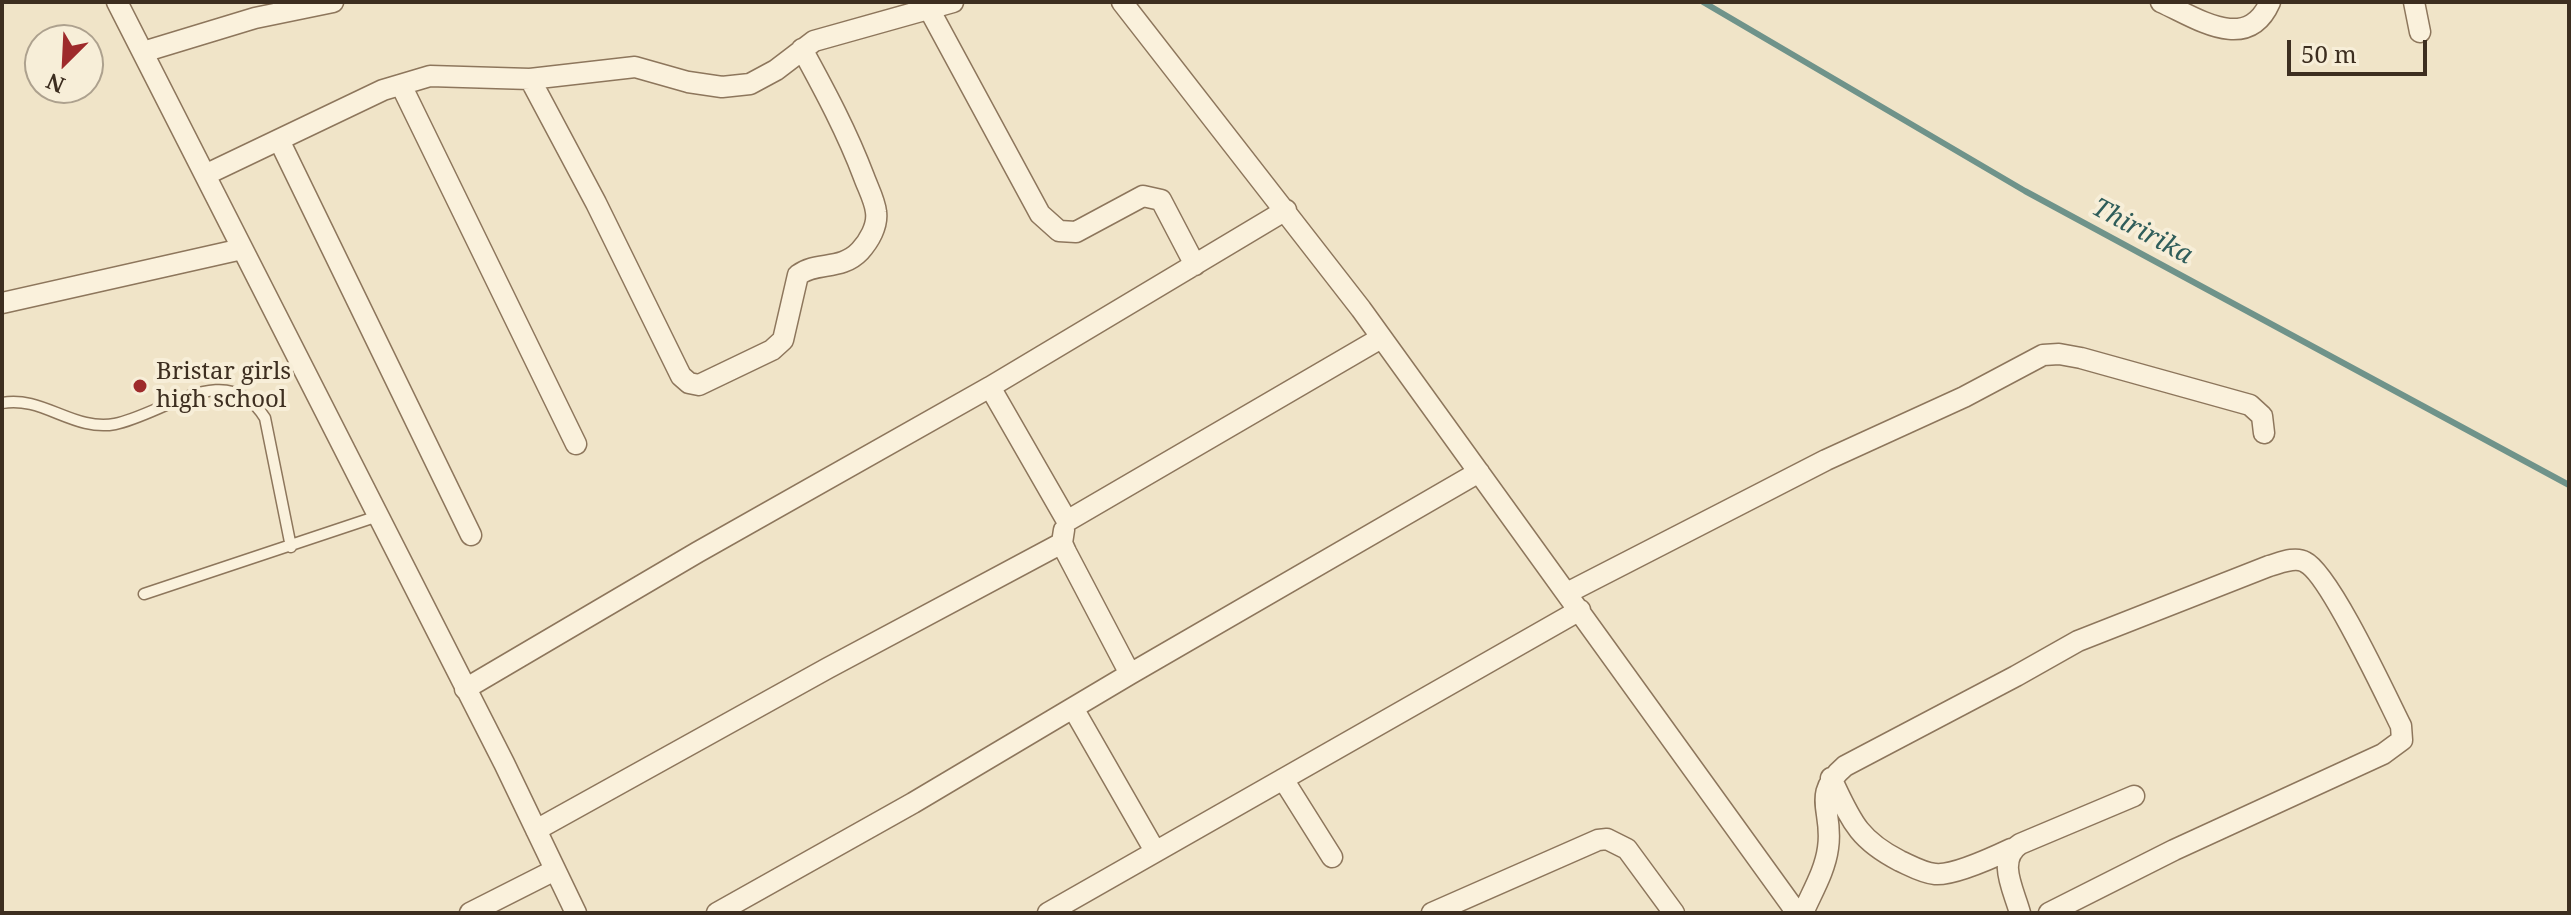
<!DOCTYPE html>
<style>
body{margin:0}
#map{position:relative;width:2571px;height:915px;overflow:hidden;background:#f0e4c8;font-family:"Noto Serif",serif}
canvas{display:block}
.frame{position:absolute;inset:0;border:4px solid #3d2e20;pointer-events:none}
.north{position:absolute;left:24px;top:24px;width:80px;height:80px;box-sizing:border-box;background:#f7eed8;border:2px solid #ada18e;border-radius:50%;rotate:204deg;font-size:22px;font-weight:700;line-height:32px;text-align:center;color:#3d2e20}
.north::after{content:'';display:block;margin:auto;width:28px;height:36px;background:#9e2a2b;clip-path:polygon(50% 0,100% 100%,50% 72%,0 100%)}
.scale{position:absolute;left:2287px;top:40px;width:140px;height:36px;box-sizing:border-box;border:4px solid #3d2e20;border-top:0;padding-left:10px;font-size:24px;line-height:28px;white-space:nowrap;color:#3d2e20;-webkit-text-stroke:6px #f7eed8;paint-order:stroke}
</style>
<div id="map">
<canvas width="2571" height="915"></canvas>
<div class="frame"></div>
<div class="north">N</div>
<div class="scale">50 m</div>
</div>
<script>
const c = document.querySelector('canvas').getContext('2d');
c.lineJoin = 'round';
function strokePath(path, color, width, dash) { c.strokeStyle = color; c.lineWidth = width; c.lineCap = dash ? 'butt' : 'round'; c.setLineDash(dash || []); c.stroke(path); }
function write(font, color, halo, rows, align = 'center') {
  c.font = font + ' "Noto Serif",serif'; c.lineWidth = 8; c.setLineDash([]); c.textBaseline = 'middle'; c.strokeStyle = halo; c.fillStyle = color; for (const [text, x, y, turn = 0] of rows) {
    c.save(); c.translate(x, y); c.rotate((+turn || 0) * Math.PI / 180); c.textAlign = isNaN(turn) ? turn : align; if (halo) c.strokeText(text, 0, 0); c.fillText(text, 0, 0); c.restore();
  }
}
strokePath(new Path2D(`
 M1703,2L2025,191L2569,485`), '#6f938a', 6);
const service = new Path2D(`
 M2,403C42,395 74,432 115,424C164,414 227,357 265,418L291,547
 M144,594L378,516`);
const minor = new Path2D(`
 M117,2L504,763L576,913
 M1122,2L1361,309L1797,913
 M2161,2C2197,18 2247,54 2270,2
 M2414,2L2420,32
 M929,9L1040,214L1059,231L1076,232L1143,196L1161,200L1195,265
 M143,52L255,18L333,2
 M530,79L596,203L681,376L689,383L699,385L772,350L783,340L798,275C817,261 841,271 860,251C869,241 878,226 876,212C875,201 868,188 864,177C847,132 825,91 802,49
 M401,85L576,444
 M279,140L471,535
 M205,175L383,90L430,76L530,79L635,67L688,82L722,87L750,84L776,70L814,41L953,2
 M2,303L242,249
 M990,387L1067,521L1381,338
 M1064,530L1062,543L1066,552L1130,674
 M1567,593L1826,460L1964,397L2043,355L2059,354L2081,358L2250,405L2262,416L2264,433
 M465,689L698,552L990,387L1286,210
 M1073,708L1155,851
 M1831,778C1851,820 1857,839 1900,861C1911,866 1923,873 1935,874C1953,876 1994,857 2011,849
 M1283,779L1332,857
 M536,830L828,668L1062,543
 M470,913L555,870
 M717,913L913,803L1130,674L1479,472
 M1048,913L1580,610
 M1432,913L1598,840L1607,839L1627,849L1674,913
 M1803,913C1812,892 1825,871 1828,848C1834,810 1810,796 1845,766L2016,676L2078,641L2269,566C2280,563 2295,556 2305,562C2329,573 2386,696 2401,726L2402,740L2383,754L2174,850L2049,913
 M2020,913C2014,890 1996,860 2020,844L2134,796`);
strokePath(service, '#8d765c', 13);
strokePath(minor, '#8d765c', 23);
strokePath(service, '#faf1dc', 10);
strokePath(minor, '#faf1dc', 20);
for (const [x, y, r, color] of [
 [140,386,8,"#9e2a2b"]
]) { const dot = new Path2D(); dot.arc(x, y, r, 0, 2 * Math.PI); c.fillStyle = color; c.fill(dot); strokePath(dot, '#f7eed8', 3); }
write('24px', '#3d2e20', '#f7eed8', [
 ["Bristar girls",156,372],
 ["high school",156,400]
], 'left');
write('italic 26px', '#2f5d5a', '#f7eed8', [
 ["Thiririka",2142,232,28]
]);
</script>
